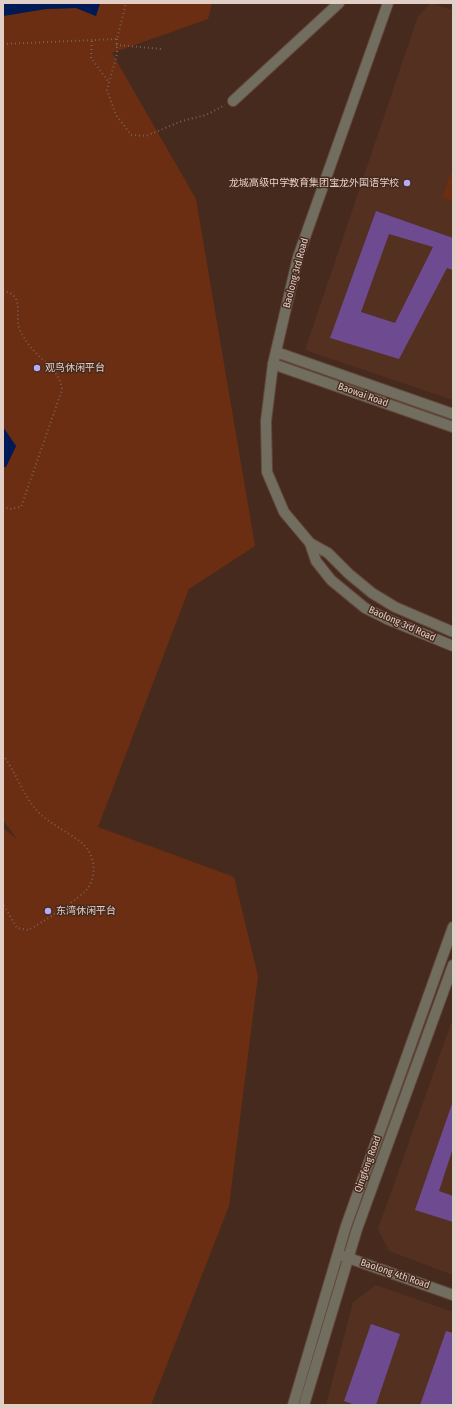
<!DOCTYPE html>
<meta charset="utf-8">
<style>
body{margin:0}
#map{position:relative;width:456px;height:1408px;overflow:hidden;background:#472a1e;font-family:"Fira Sans Condensed",sans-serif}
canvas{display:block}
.frame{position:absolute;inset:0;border:4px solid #e1cec6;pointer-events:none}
</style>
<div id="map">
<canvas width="456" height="1408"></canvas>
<div class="frame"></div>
</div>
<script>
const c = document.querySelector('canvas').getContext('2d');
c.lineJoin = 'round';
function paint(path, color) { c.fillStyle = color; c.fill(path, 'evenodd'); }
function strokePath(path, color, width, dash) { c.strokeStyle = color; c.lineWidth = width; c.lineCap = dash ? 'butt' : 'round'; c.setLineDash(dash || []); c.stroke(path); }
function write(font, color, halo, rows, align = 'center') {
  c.font = font + ' "Fira Sans Condensed","Noto Sans SC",sans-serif'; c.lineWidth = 3; c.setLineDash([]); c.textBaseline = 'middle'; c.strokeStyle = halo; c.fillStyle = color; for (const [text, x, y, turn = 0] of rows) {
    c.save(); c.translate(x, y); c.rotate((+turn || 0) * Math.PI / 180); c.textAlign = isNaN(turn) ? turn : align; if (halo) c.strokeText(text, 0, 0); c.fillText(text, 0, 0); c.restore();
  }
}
paint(new Path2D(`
 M431,3L453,10V400L305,350L418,16Z
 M453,1018V1275L389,1251L378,1229Z
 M376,1285L453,1312V1405H326L353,1302Z`), '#543021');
paint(new Path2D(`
 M100,3H212L208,19L112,53L196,199L255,546L189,589L98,827L234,877L258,976L229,1206L151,1405H3V828L17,839L3,820V467H6L16,446L3,427V16L46,9L76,8L96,16Z
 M453,167V201L442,198Z`), '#6b2e12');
paint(new Path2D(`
 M3,3H100L96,16L76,8L46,9L3,16Z
 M3,427L16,446L6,467H3Z`), '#001a55');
paint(new Path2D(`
 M376,211L453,238V270L447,268L399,359L330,338ZM389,234L433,247L395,323L361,312Z
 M452,1104H453V1148L439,1191L453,1196V1222L415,1210Z
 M371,1324L400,1334L376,1405H355L344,1401Z
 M446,1331L453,1333V1405H420Z`), '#6e4b90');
const minor = new Path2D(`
 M388,3L298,257L273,364L266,421L267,472L284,512L310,543L328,553L349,574L372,593L395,607L453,632
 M233,101L339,3
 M276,352L453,414
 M273,364L453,427
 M310,543L316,561L331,580L365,608L387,619L453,646
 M343,1256L453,1295
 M293,1405L346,1226L453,927
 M304,1405L357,1229L453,965`);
strokePath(minor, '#63483c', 12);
strokePath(new Path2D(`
 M117,39V54L107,90L116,115L131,135L146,136L182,121L206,115L225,105
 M92,41L91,58L108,81
 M3,44L117,39L126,3
 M116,45L162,49
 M3,290C22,297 17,305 18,322C18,328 22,334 25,339C35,358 60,367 62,390L21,507L10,509L3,507
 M3,755C16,773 23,795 38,812C51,825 69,832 83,844C95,855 97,874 88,888C82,897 40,924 28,930L17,928L3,904`), '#7a6056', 2, [1, 3]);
strokePath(minor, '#716e60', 10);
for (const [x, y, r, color] of [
 [407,183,4,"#b5acf8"],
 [37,368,4,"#b5acf8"],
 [48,911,4,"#b5acf8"]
]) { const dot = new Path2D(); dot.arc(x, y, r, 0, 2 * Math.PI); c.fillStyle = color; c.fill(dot); strokePath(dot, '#472a1e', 1.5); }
write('10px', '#e1cec6', '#472a1e', [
 ["龙城高级中学教育集团宝龙外国语学校",399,183,"right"],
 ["观鸟休闲平台",45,368],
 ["东湾休闲平台",56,911]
], 'left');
write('10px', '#e1cec6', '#472a1e', [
 ["Baolong 3rd Road",296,273,-75],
 ["Baowai Road",363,395,20],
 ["Baolong 3rd Road",402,624,24],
 ["Qingfeng Road",368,1164,-70],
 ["Baolong 4th Road",395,1274,19]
]);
</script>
